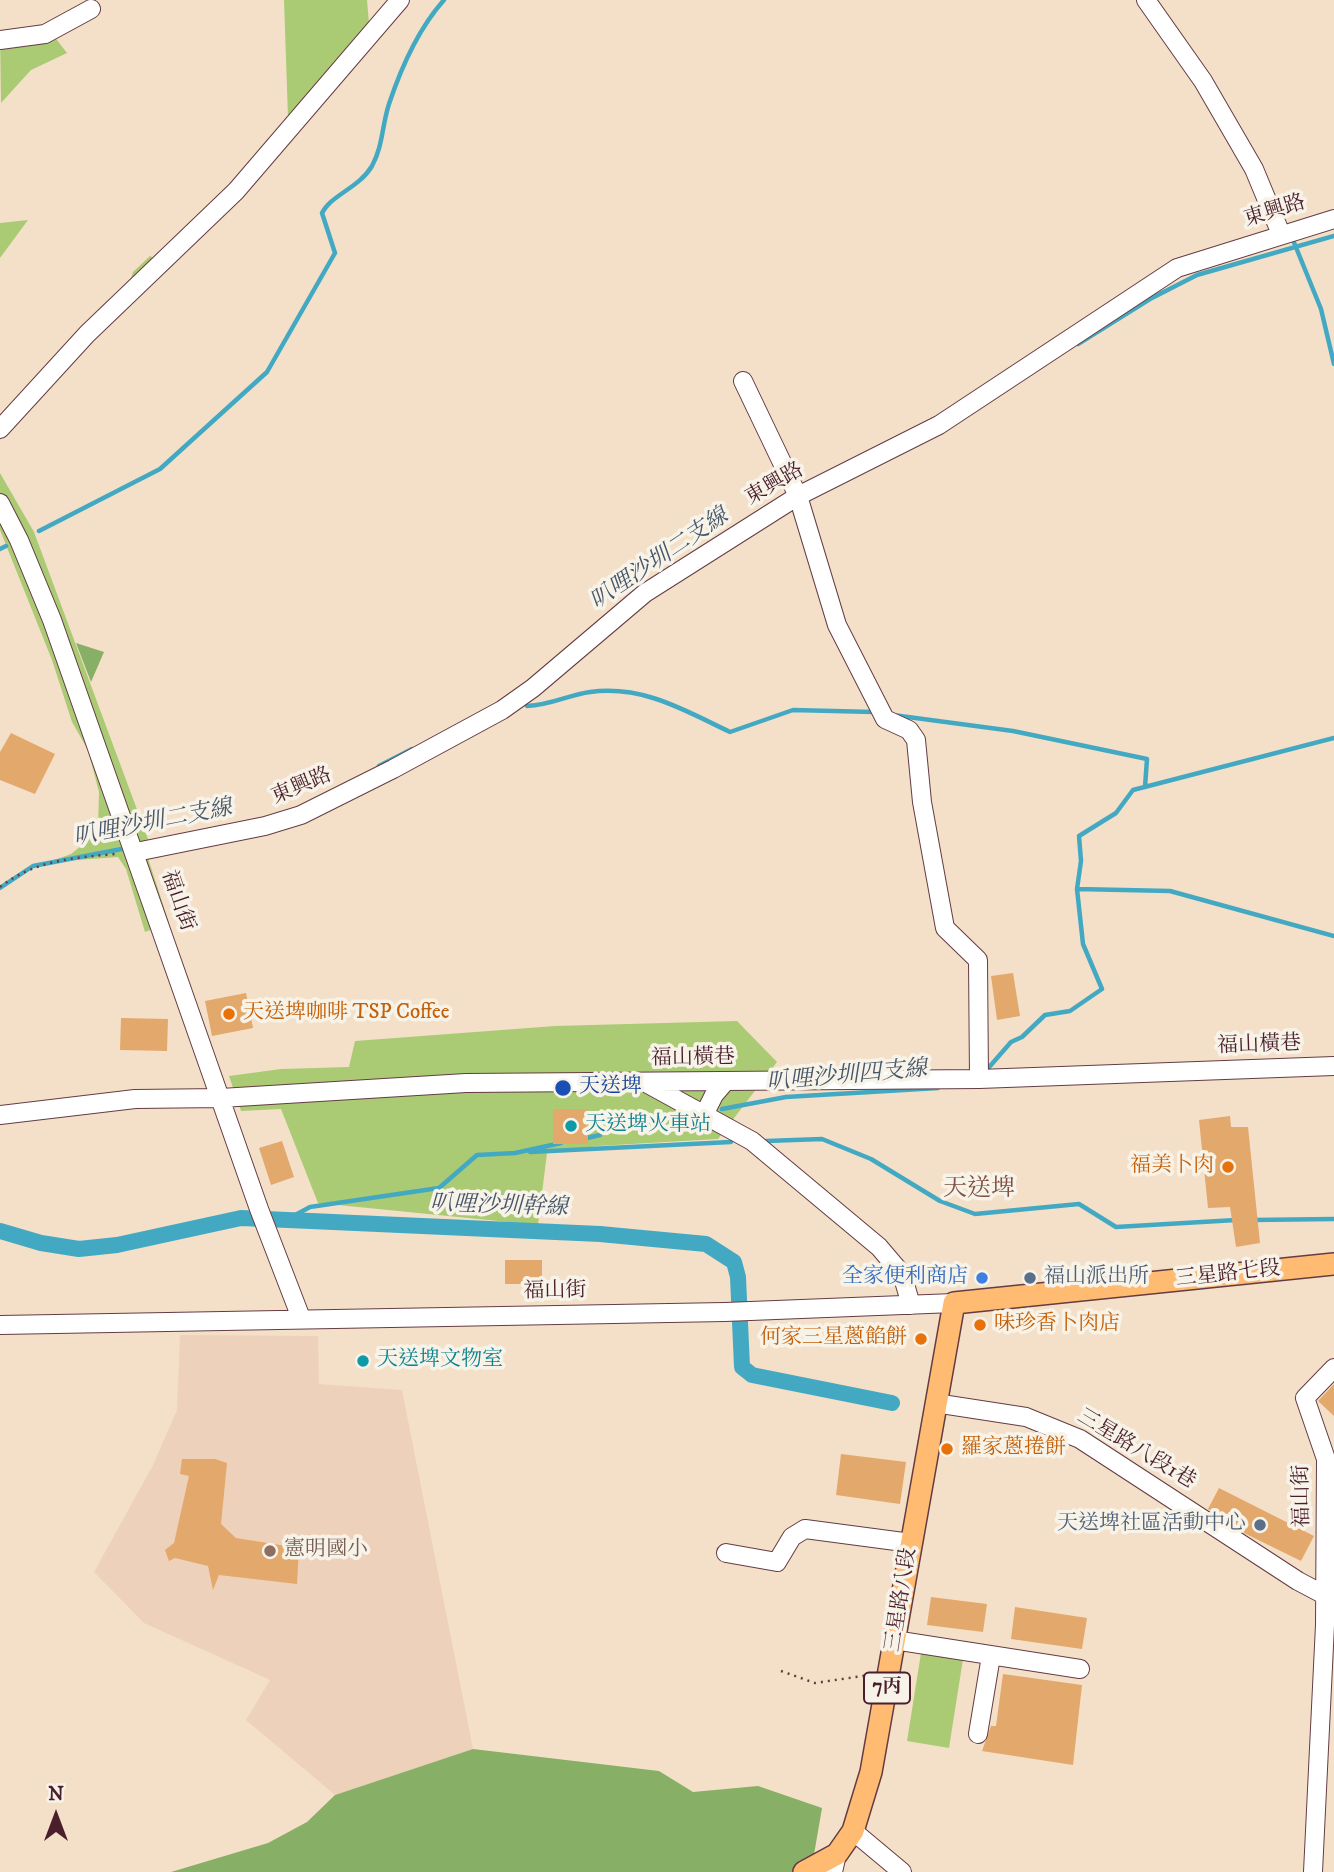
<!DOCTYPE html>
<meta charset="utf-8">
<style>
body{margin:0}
#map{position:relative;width:1334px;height:1872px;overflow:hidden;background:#f4e0c8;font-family:"IM FELL DW Pica",serif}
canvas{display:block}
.north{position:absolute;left:21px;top:1781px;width:70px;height:70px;-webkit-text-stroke:5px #f7f3e8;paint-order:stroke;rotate:0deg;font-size:19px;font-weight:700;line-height:28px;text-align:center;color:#4a1f2b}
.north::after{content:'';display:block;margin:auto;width:24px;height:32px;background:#4a1f2b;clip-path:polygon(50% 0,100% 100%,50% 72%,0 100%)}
</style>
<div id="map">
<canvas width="1334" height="1872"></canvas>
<div class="north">N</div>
</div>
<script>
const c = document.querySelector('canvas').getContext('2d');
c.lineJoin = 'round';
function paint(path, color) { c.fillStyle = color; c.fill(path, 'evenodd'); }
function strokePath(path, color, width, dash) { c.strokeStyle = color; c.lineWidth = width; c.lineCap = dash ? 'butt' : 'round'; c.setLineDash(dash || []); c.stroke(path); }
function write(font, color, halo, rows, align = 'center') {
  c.font = font + ' "IM FELL DW Pica","Noto Serif TC",serif'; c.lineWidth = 7; c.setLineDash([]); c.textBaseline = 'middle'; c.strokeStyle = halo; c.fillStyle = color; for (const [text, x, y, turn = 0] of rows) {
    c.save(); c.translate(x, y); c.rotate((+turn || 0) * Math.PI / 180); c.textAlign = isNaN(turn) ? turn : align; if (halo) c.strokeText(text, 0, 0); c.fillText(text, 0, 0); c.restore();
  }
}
paint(new Path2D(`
 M180,1335L318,1336L319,1384L402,1390L473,1749L335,1795L246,1720L270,1680L144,1623L94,1572L153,1465L177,1410Z`), '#eed1ba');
paint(new Path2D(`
 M284,0H367L369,23L220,219L169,263L29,405L0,440V416L130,282L133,272L150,256L156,259L217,201L288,118Z
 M47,27L67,53L31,70L1,103L0,30Z
 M28,220L0,258V223Z
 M0,473L34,532L148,839L153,856L148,858L169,923L145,932L126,869L118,857L49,862L71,854L91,838L98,829L99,792L88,750L72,722L52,660L0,530Z
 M737,1021L777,1062L718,1139L598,1146L547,1153L538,1225L318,1203L281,1109L241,1111L229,1076L281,1069L349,1067L355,1041L555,1026ZM554,1109H588V1143L554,1144Z
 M921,1653L963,1659L949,1748L907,1741Z`), '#aacb74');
paint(new Path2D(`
 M76,643L104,652L91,682Z
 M473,1749L659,1771L693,1792L758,1786L822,1808L811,1872H171L268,1843L307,1822L335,1795Z`), '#87af66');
strokePath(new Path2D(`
 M1291,235L1321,309L1334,364
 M1078,344L1150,299L1197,275L1334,236
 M39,531L160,469L267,372L335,253L322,213C331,195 359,188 372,166C383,146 382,125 389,104C401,68 419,28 444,0
 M0,549L6,546
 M527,706C552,705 568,695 590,692C643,685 684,710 730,732L793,710L874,712
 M893,715L1013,731L1147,759L1145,787
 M379,766L412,749
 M0,888L33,866L127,848
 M1077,889L1081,861L1079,836L1116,813L1133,790L1334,738
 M984,1073L1011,1042L1022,1037L1045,1015L1070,1011L1102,989L1083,944L1077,889L1170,891L1334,936
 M722,1109L786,1097L938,1088
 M583,1139L600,1135
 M766,1141L822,1139L871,1159L940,1201L975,1214L1079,1204L1116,1227L1236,1220
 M530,1152L731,1142
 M286,1220L310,1207L439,1188L477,1155L515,1153L561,1143
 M1252,1220L1334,1219`), '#43a9c3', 4.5);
strokePath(new Path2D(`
 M0,1231L41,1243L79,1249L117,1245L241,1218L311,1221L600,1234L706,1244L734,1262L738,1277L742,1367L752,1375L892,1403`), '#43a9c3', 16);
paint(new Path2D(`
 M11,733L55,754L35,794L0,780V752Z
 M1013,973L1020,1016L997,1020L991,976Z
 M246,993L253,1028L212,1036L205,1001Z
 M121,1018L168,1019L167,1051L120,1050Z
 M553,1109H588V1144H553Z
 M1230,1116L1231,1127H1248L1260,1243L1236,1247L1230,1207L1208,1208L1199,1120Z
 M282,1141L294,1177L271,1185L259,1148Z
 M505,1260H542V1284H505Z
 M1334,1384V1416L1318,1401Z
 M841,1454L906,1462L900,1504L836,1495Z
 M182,1459H215L227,1463L221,1524L236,1538L299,1548L297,1584L219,1575L213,1590L208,1566L175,1558L169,1561L165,1550L174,1543L189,1476L180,1474Z
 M1219,1488L1314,1536L1301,1561L1246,1534L1208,1509Z
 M931,1597L987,1604L983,1632L927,1625Z
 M1015,1607L1087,1618L1082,1649L1011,1639Z
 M1003,1674L1082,1685L1073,1765L982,1751L991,1726H996Z`), '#e3a86c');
const minor = new Path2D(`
 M1146,0L1203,81L1254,169L1281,234
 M0,40L45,34L91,9
 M743,381L798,496L837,625L885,719L909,730L916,740L922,802L945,928L978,960L979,1079
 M0,429L87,334L236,191L400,0
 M0,503L19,540L52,620L259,1209L301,1318
 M136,852L265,826L301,815L393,769L502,710L533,688L645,593L798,496L939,425L1177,268L1334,219
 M648,1084L752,1141L879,1247L902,1274L911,1305
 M0,1115L135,1099L221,1098L466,1083L979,1079L1334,1066
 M704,1115L714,1095L726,1081
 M0,1325L725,1312L954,1303
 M935,1403L1026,1417L1080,1439L1298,1581L1334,1600
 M726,1553L777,1562L792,1537L805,1529L911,1543
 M894,1640L1080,1669
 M978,1734L991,1656
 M853,1831L902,1872
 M833,1872L837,1854
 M1313,1872L1325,1625L1326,1459L1305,1398L1334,1368`);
const major = new Path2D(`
 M804,1872L837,1854L853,1831L871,1772L954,1303L1334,1264`);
strokePath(minor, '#643c43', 20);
strokePath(major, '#643c43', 24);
strokePath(new Path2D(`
 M0,887C35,860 73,858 115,854
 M781,1671L815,1683L870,1675`), '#643c43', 2.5, [2, 5]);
strokePath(minor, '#fff', 18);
strokePath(major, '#ffbb71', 21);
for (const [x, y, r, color] of [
 [229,1014,7,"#e8710a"],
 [563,1088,9,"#1a4fb4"],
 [571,1126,7,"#0f9aa8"],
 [1228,1167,7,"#e8710a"],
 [982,1278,7,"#3f7fe0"],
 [1030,1278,7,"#5c6f8a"],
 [980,1325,7,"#e8710a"],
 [921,1339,7,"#e8710a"],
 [363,1361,7,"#0f9aa8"],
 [947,1449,7,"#e8710a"],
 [1260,1525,7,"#5c6f8a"],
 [270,1551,7,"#8d6e63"]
]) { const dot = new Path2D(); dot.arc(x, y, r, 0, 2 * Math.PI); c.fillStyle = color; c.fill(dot); strokePath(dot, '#f7f3e8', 2.5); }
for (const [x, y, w] of [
 [887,1688,46]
]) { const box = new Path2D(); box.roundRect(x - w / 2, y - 15.5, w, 31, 5); c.fillStyle = '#f7f3e8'; c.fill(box); strokePath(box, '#4a1f2b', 2); }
write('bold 19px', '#4a1f2b', null, [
 ["7丙",887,1688]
]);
write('21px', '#4a1f2b', '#f7f3e8', [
 ["東興路",1275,212,-17],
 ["東興路",775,485,-30],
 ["東興路",302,787,-23],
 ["福山街",177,901,71],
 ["福山橫巷",1259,1046,-2],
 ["福山橫巷",693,1059,-1],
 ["三星路七段",1228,1275,-6],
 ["福山街",555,1292,-1],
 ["三星路八段1巷",1136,1450,31],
 ["福山街",1303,1496,-91],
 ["三星路八段",902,1600,-81]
]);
write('21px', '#c56008', '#f7f3e8', [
 ["天送埤咖啡 TSP Coffee",243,1014],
 ["福美卜肉",1214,1167,"right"],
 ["味珍香卜肉店",994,1325],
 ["何家三星蔥餡餅",907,1339,"right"],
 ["羅家蔥捲餅",961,1449]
], 'left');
write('21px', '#164399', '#f7f3e8', [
 ["天送埤",579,1088]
], 'left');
write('21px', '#0d838f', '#f7f3e8', [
 ["天送埤火車站",585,1126],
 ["天送埤文物室",377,1361]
], 'left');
write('21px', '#366cbe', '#f7f3e8', [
 ["全家便利商店",968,1278]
], 'right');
write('21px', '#4e5e75', '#f7f3e8', [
 ["福山派出所",1044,1278],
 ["天送埤社區活動中心",1246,1525,"right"]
], 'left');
write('21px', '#785e54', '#f7f3e8', [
 ["憲明國小",284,1551]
], 'left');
write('italic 23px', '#475668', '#f7f3e8', [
 ["叭哩沙圳二支線",660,560,-34],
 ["叭哩沙圳二支線",153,824,-11],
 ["叭哩沙圳四支線",847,1077,-5],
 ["叭哩沙圳幹線",499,1207,2]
]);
write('24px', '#804f42', '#f7f3e8', [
 ["天送埤",979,1190]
]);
</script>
